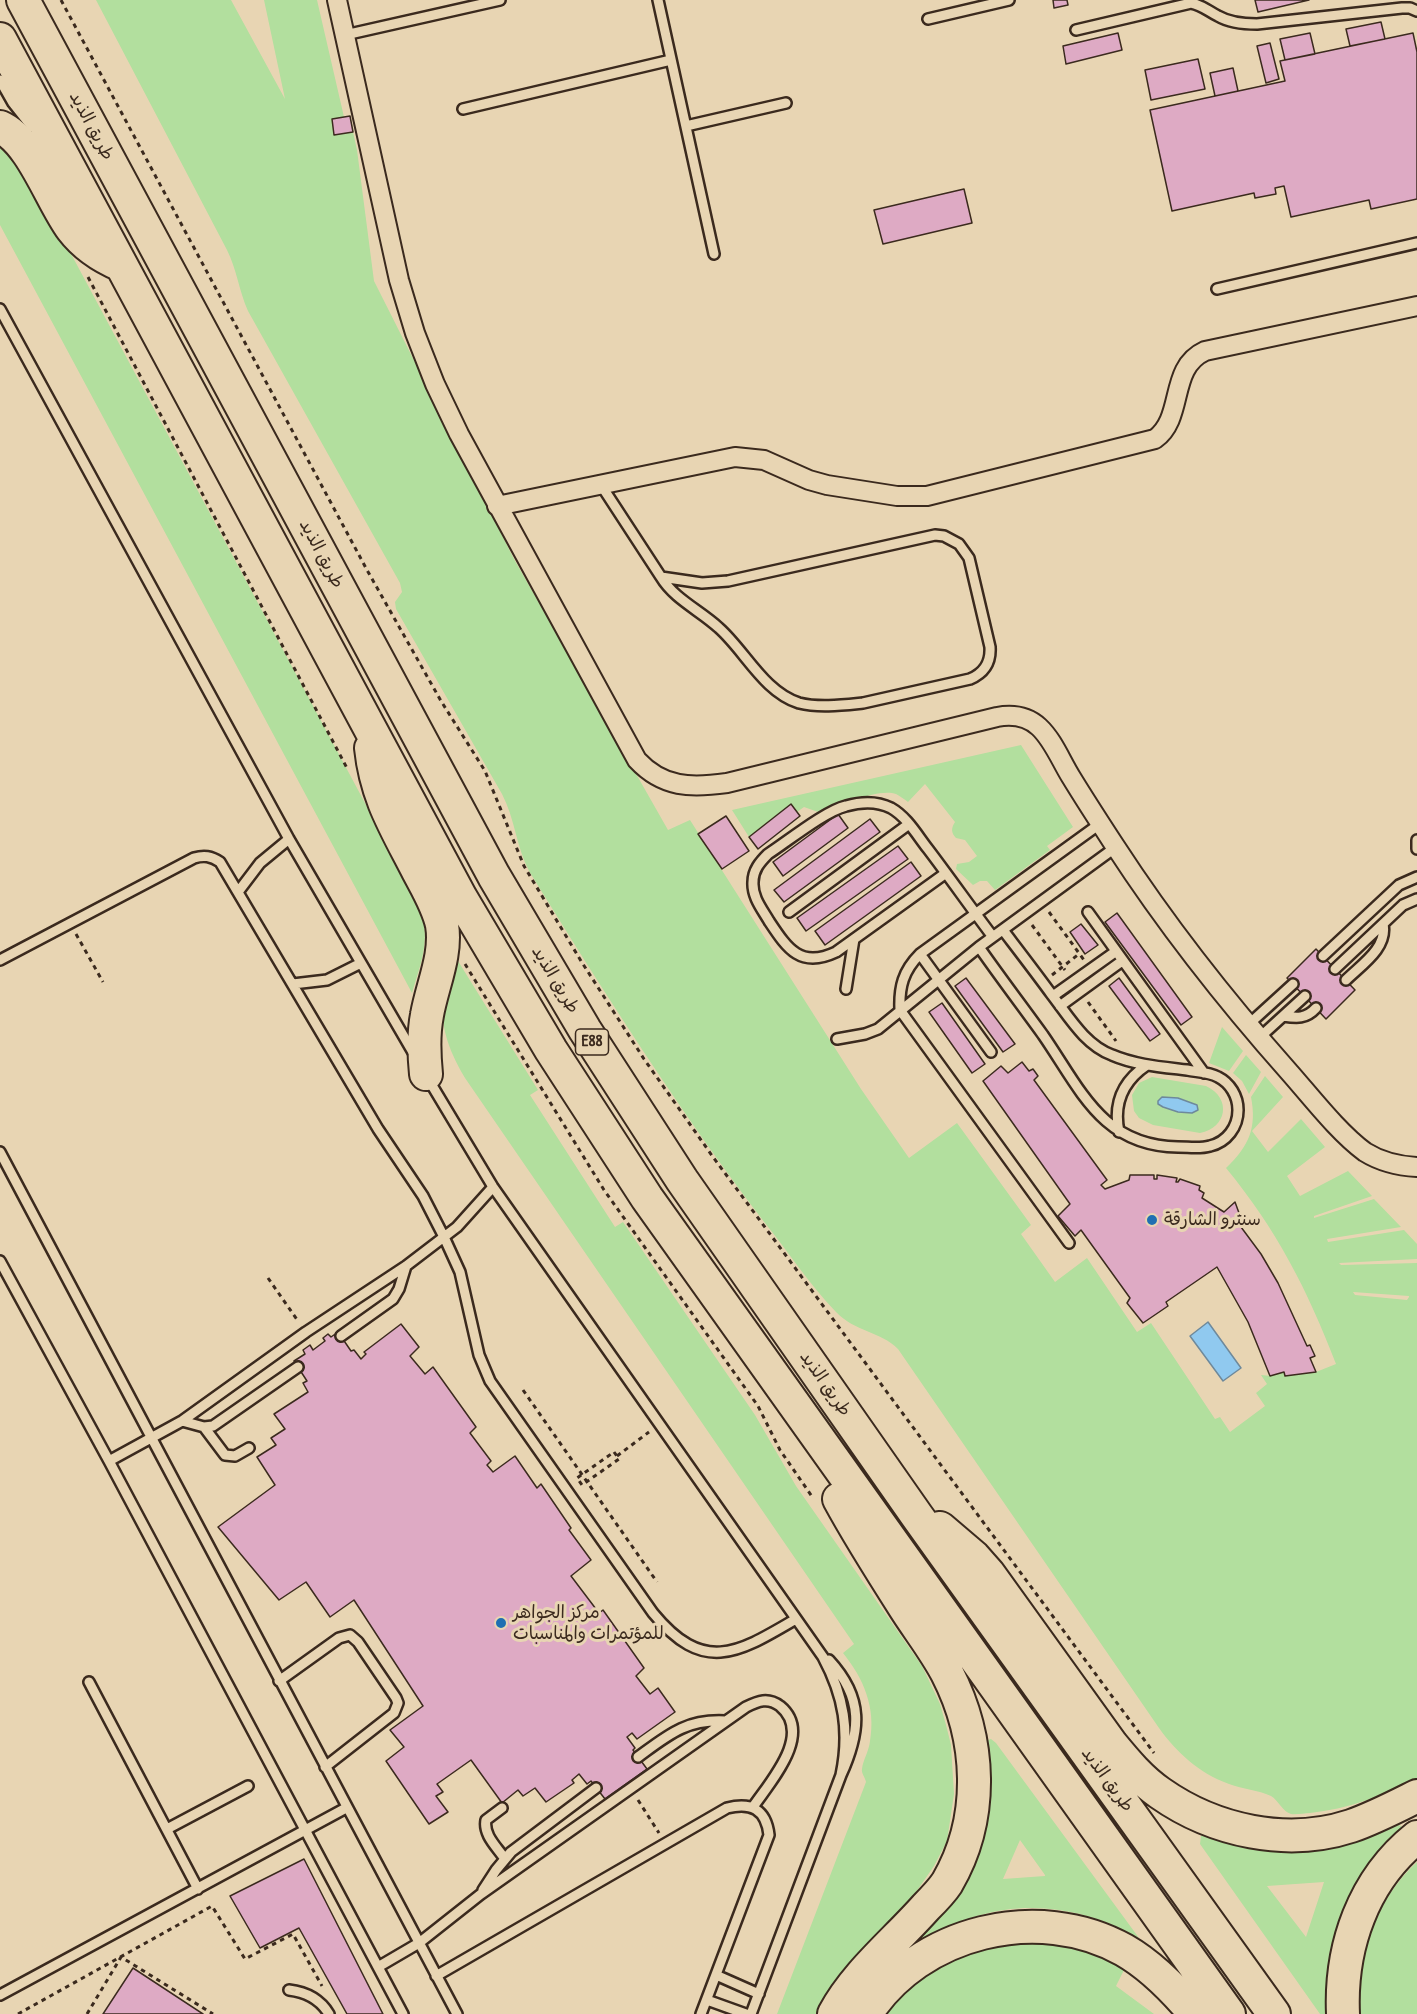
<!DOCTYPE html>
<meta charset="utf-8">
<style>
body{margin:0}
canvas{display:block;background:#e8d5b3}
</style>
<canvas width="1417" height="2014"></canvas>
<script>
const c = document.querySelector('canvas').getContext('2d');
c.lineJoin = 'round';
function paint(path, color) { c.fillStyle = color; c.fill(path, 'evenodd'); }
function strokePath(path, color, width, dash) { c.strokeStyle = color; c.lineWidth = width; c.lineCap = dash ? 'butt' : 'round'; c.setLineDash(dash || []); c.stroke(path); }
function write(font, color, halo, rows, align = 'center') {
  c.font = font + ' "Patrick Hand","Playpen Sans Arabic",sans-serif'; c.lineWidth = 6; c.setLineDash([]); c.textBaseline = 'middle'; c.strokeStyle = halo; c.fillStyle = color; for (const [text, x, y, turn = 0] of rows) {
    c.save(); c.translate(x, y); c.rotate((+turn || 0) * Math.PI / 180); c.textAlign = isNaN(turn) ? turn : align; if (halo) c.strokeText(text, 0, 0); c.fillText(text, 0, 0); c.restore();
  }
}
paint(new Path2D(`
 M96,0H231L285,99L264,0H317L344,117L334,135L353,132L357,150L374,281L514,559L668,830L690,820L861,1089L909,1158L957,1123L1031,1225L1021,1234L1055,1282L1087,1258L1137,1332L1151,1323L1215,1419L1220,1417L1230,1432L1265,1406L1256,1393L1267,1384L1261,1375L1271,1376L1284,1372H1316L1336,1364C1307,1289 1277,1230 1226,1168C1249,1146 1257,1128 1251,1097L1265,1076L1283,1097L1252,1131L1268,1152L1301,1119L1325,1147L1287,1176L1300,1196L1348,1171L1372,1196L1314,1216V1218L1374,1199L1401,1227L1327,1239L1328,1242L1404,1230L1417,1244V1259L1339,1263L1341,1265L1417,1263V1778C1384,1796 1347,1809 1310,1813C1304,1813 1297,1815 1291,1814C1283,1812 1278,1800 1271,1796C1258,1790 1243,1789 1229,1784C1199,1773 1177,1753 1159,1728L898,1349C880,1331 855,1332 836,1312C810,1285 789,1253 765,1223C679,1111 603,991 529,871C516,846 515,819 502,794L396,609L395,602L402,592L400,583L248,311C239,291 237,270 227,250ZM1353,1292L1409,1296V1297L1407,1300L1355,1295Z
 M0,147L23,171L39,194L418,902C432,937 422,960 412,993L0,225Z
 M1021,745L1073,827L1047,846L1050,850L995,890L987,881H980L973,885L956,869L957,864L969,862L977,856L965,840L956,838C951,833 951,828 955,822L925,784L908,802C904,799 900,796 896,794C878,788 839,806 821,813L804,807L797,812L791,805L749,837L732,810Z
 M458,961L538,1090L530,1095L615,1227L623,1222L755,1415L796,1486L922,1666L940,1704L946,1725L951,1745L954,1794L947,1841L934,1866L905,1908L822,2004L817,2014H777L866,1782C865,1777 861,1773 862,1769C863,1760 869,1751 870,1741C876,1708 864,1679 843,1653L854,1644L465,1078C452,1056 439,1028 444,1002C446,988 453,974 458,961Z
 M1222,1027L1243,1051L1229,1071L1209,1063Z
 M1246,1055L1261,1072L1249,1094L1242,1081L1233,1073Z
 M1152,1077L1206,1086C1232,1098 1227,1128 1200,1133L1153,1125L1139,1118L1134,1111L1132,1095L1139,1083ZM1162,1097L1178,1098L1197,1106L1178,1112L1163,1107Z
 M991,1739L996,1743L1139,1938C1089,1910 1033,1899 977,1916C958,1921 940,1932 922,1940L917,1937L985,1741ZM1020,1840L1045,1875V1876L1003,1879Z
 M1399,1825L1405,1829L1333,2014H1320L1200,1844L1201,1836L1208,1833L1354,1842ZM1324,1882L1306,1937L1267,1886Z
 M1417,1862V2014H1360C1358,1957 1374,1901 1417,1862Z
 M1042,1939L1094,1951L1125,1968L1116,1986L1154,2014H883C910,1983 950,1952 991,1945C1008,1942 1025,1941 1042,1939Z`), '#b2df9e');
const water = new Path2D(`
 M1162,1097L1178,1098L1197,1105L1198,1110L1192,1113L1178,1112L1163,1107L1158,1104V1101Z
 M1208,1322L1241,1368L1223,1381L1190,1336Z`);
paint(water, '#90c9ef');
strokePath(water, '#6e899b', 1.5);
const building = new Path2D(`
 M1053,0H1067L1068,5L1054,8Z
 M1255,0H1309L1258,12Z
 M1381,22L1385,39L1350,46L1346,29Z
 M1118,33L1122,50L1066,64L1063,46Z
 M1310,33L1315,54L1285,60L1280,39Z
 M1413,33L1417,52V199L1371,209L1369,200L1291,217L1284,186L1275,188L1276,194L1255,198L1254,193L1172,211L1150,110L1285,81L1280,61Z
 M1270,43L1279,79L1266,83L1257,46Z
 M1198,59L1205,89L1151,100L1145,70Z
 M1233,68L1238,91L1215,96L1210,73Z
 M350,116L353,132L334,135L332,119Z
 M964,189L972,223L883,244L874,210Z
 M791,804L800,816L758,849L749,837Z
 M838,814L848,828L783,876L773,862Z
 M726,816L749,851L722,869L698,834Z
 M870,819L880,832L784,902L774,890Z
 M898,846L908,859L806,931L797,918Z
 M911,862L921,876L825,945L815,931Z
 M1117,913L1192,1017L1181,1025L1105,922Z
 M1081,924L1098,945L1085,954L1070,932Z
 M1316,949L1355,990L1326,1019L1287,978Z
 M966,978L1015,1044L1003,1052L955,986Z
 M1119,978L1160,1034L1150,1041L1109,986Z
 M942,1003L985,1064L972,1073L929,1012Z
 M1022,1062L1029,1071L1033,1069L1038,1076L1034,1080L1107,1180L1101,1185L1105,1189L1129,1180L1130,1175H1154V1179H1157V1175L1177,1178L1176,1182H1178L1180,1179L1200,1186L1199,1190L1204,1193L1202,1198L1224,1212L1235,1202L1243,1224L1241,1227L1261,1254L1278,1283L1307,1346L1310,1345L1315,1356L1310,1358L1316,1372L1285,1376L1284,1372L1270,1376L1248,1322L1217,1267L1166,1302L1168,1306L1143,1323L1127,1303L1130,1298L1081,1230L1075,1236L1058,1216L1070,1204L983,1081L1001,1066L1008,1073Z
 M401,1324L419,1347L410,1356L425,1374L433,1367L476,1427L470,1433L491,1461L487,1465L493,1472L515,1456L537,1488L541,1484L571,1528L569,1530L591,1560L571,1576L599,1613L603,1610L644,1668L636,1676L650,1694L658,1688L675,1712L637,1739L632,1733L627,1737L635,1748L633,1750L647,1769L605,1799L591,1781L587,1784L579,1774L572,1780L574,1783L546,1802L535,1788L523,1796L518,1790L502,1803L471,1760L437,1784L443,1792L436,1796L448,1812L429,1824L386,1761L404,1747L390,1730L423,1706L354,1600L330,1617L306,1582L279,1600L218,1527L275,1485L257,1457L276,1445L271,1438L285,1429L274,1414L308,1392L303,1383L307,1381L294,1361L305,1354L303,1350L310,1345L313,1350L325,1341L323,1338L328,1334L331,1337L338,1332L351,1351L354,1350L361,1359L366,1354L364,1352Z
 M304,1859L383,2014H347L299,1928L260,1948L230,1896Z
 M133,1968L203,2014H103Z`);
paint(building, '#deaac4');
strokePath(building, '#3b2a1e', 1.5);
const lane = new Path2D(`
 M658,0L714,254
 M928,19L1009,0
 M1076,30L1191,3C1202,5 1208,11 1218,16C1230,23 1244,24 1257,24L1402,8H1410L1417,11
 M345,35L500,0
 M0,80L13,103L32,127
 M463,109L671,60
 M686,126L786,103
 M1217,289L1417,243
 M0,309L289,839L414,1054
 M601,485L661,577
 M935,535L944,536L959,544L969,558L990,647C991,663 984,673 970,679L863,703C843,705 819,708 799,703C764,692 745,651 719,628C701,611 674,599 661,577L702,583L728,581Z
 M1417,840V849
 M946,873L836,952C800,969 787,948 769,921C762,909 752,897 753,882C753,870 760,862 768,854C788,841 825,811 846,806C860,802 877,801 891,808C907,817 917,835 928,849C950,878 971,908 993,937
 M238,892L260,863L289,839
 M789,912L909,824
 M1088,912L1204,1073
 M979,947C1000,977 1022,1006 1043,1035C1081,1090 1102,1146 1178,1147C1189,1147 1200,1149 1210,1146C1227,1142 1238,1127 1238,1110C1238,1096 1230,1083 1218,1077C1209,1072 1197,1072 1187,1070C1162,1067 1135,1065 1112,1055C1085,1045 1069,1017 1052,995C1036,973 1019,951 1003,930
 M920,954L991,1052
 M1323,956L1399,885L1417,877
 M0,960L194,858C204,855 211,856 220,862L378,1129L423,1196L444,1237L460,1272L479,1355L490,1381L653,1613C704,1675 738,1653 796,1619
 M1335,969L1403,905L1417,899
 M1346,980C1361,965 1388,948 1383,924
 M293,984L327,980L361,963
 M846,989L854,939
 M1053,996L1115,952
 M1060,1006L1122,961
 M1283,1016C1297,1018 1306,1019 1316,1008
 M1248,1025L1293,984
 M1259,1038L1305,996
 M837,1039L865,1034L878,1029L979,947L1116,847
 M427,1077L493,1187L823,1657C844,1696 850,1732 841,1775
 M1119,1132C1113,1103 1123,1081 1147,1065
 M0,1152L457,2014
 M1069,1243L900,1010C899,987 903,971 920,954L1101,823
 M0,1261L109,1461L403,2014
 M341,1336L393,1299L399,1289L406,1266
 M182,1421L204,1427L213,1426L298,1367
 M204,1427L225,1455L235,1456L249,1448
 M109,1461L182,1421L306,1332L406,1266L457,1227L493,1187
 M279,1681L339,1638L350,1635L358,1642L396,1698L398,1703L394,1713L325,1767
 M89,1682L198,1889
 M638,1757C668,1735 686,1719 725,1721
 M502,1808L486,1820C483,1835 497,1847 505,1859
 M167,1829L248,1786
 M483,1890L496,1870L511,1852L596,1788
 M378,1967L419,1943L481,1894L746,1707C758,1701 768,1697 780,1706C814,1734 770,1782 753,1807
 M716,1975L759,1994
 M436,1976L727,1808C751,1802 766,1809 769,1835L701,2014
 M289,1990C306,1992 320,1999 329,2014
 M0,1995L346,1808
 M707,2000L746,2014
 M751,2014L841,1775C861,1731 864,1698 829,1660`);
const street = new Path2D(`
 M337,0L399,280L415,333L435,384L459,434L637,760C663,788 691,788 727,783L997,717C1013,714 1027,716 1039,727C1053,740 1061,761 1071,777C1085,800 1100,823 1115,846C1167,926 1227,1002 1290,1073C1312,1098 1339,1133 1365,1152C1381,1162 1399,1166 1417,1167
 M497,506L735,457L764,460L809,480L827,485L897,496H927L1155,439C1185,417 1168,368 1205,351L1417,306`);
const highway = new Path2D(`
 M23,0L494,876L585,1030L682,1180L917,1516L1274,2014
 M0,39L461,898L551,1050L647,1198L1229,2014
 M0,127C32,141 51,201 72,229C85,246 102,257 121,265
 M371,748C376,797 396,828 418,871C427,888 438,906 442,925C447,955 432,986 427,1015C423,1035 424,1054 426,1074
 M940,1528L974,1557L989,1574L1112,1745C1126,1762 1141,1780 1160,1793C1214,1831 1287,1847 1351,1826C1374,1818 1395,1807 1417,1796
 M834,2014C856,1973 895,1942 926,1907C933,1900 941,1892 947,1883C985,1818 981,1739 947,1673C935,1650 919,1630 905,1608C882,1572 859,1536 839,1499
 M866,2014C919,1931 1038,1902 1124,1950C1152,1966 1175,1990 1195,2014
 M1343,2014C1340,1947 1363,1880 1417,1837`);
strokePath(lane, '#3b2a1e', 14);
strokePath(street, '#3b2a1e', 22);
strokePath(highway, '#3b2a1e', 36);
strokePath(new Path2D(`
 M61,0L367,570L441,701L485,771L524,866L581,961L644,1059L713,1157L1154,1753
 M88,277L348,770
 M1049,912L1084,960
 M1032,925L1065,970
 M76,934L103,982
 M465,964L604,1190L758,1406L780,1450L813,1498
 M1052,975L1079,954
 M1088,1002L1116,1041
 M268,1278L298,1321
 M523,1390L657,1582
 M614,1452L619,1459L582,1485L577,1478Z
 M617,1456L649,1432
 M638,1800L659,1833
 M18,2014L212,1906L245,1959L293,1934L322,1986
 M87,2014L121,1957L213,2014`), '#3b2a1e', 3, [4.5, 4.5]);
strokePath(lane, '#e8d5b3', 9);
strokePath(street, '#e8d5b3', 18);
strokePath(highway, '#e8d5b3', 32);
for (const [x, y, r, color] of [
 [1152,1220,6,"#1f6fb2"],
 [501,1623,6,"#1f6fb2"]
]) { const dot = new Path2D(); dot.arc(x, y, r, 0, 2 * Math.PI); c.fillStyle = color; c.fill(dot); strokePath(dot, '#e8d5b3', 2); }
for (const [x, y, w] of [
 [592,1042,33]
]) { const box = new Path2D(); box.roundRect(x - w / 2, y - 13, w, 26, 4.5); c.fillStyle = '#e8d5b3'; c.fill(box); strokePath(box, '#3b2a1e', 1.5); }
write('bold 16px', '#3b2a1e', null, [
 ["E88",592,1042]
]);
write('18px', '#3b2a1e', '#e8d5b3', [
 ["طريق الذيد",91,126,62],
 ["طريق الذيد",321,554,62],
 ["طريق الذيد",555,980,59],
 ["طريق الذيد",825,1384,55],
 ["طريق الذيد",1107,1780,54]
]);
write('18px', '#3b2a1e', '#e8d5b3', [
 ["سنترو الشارقة",1164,1220],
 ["مركز الجواهر",513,1613],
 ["للمؤتمرات والمناسبات",513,1634]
], 'left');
</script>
